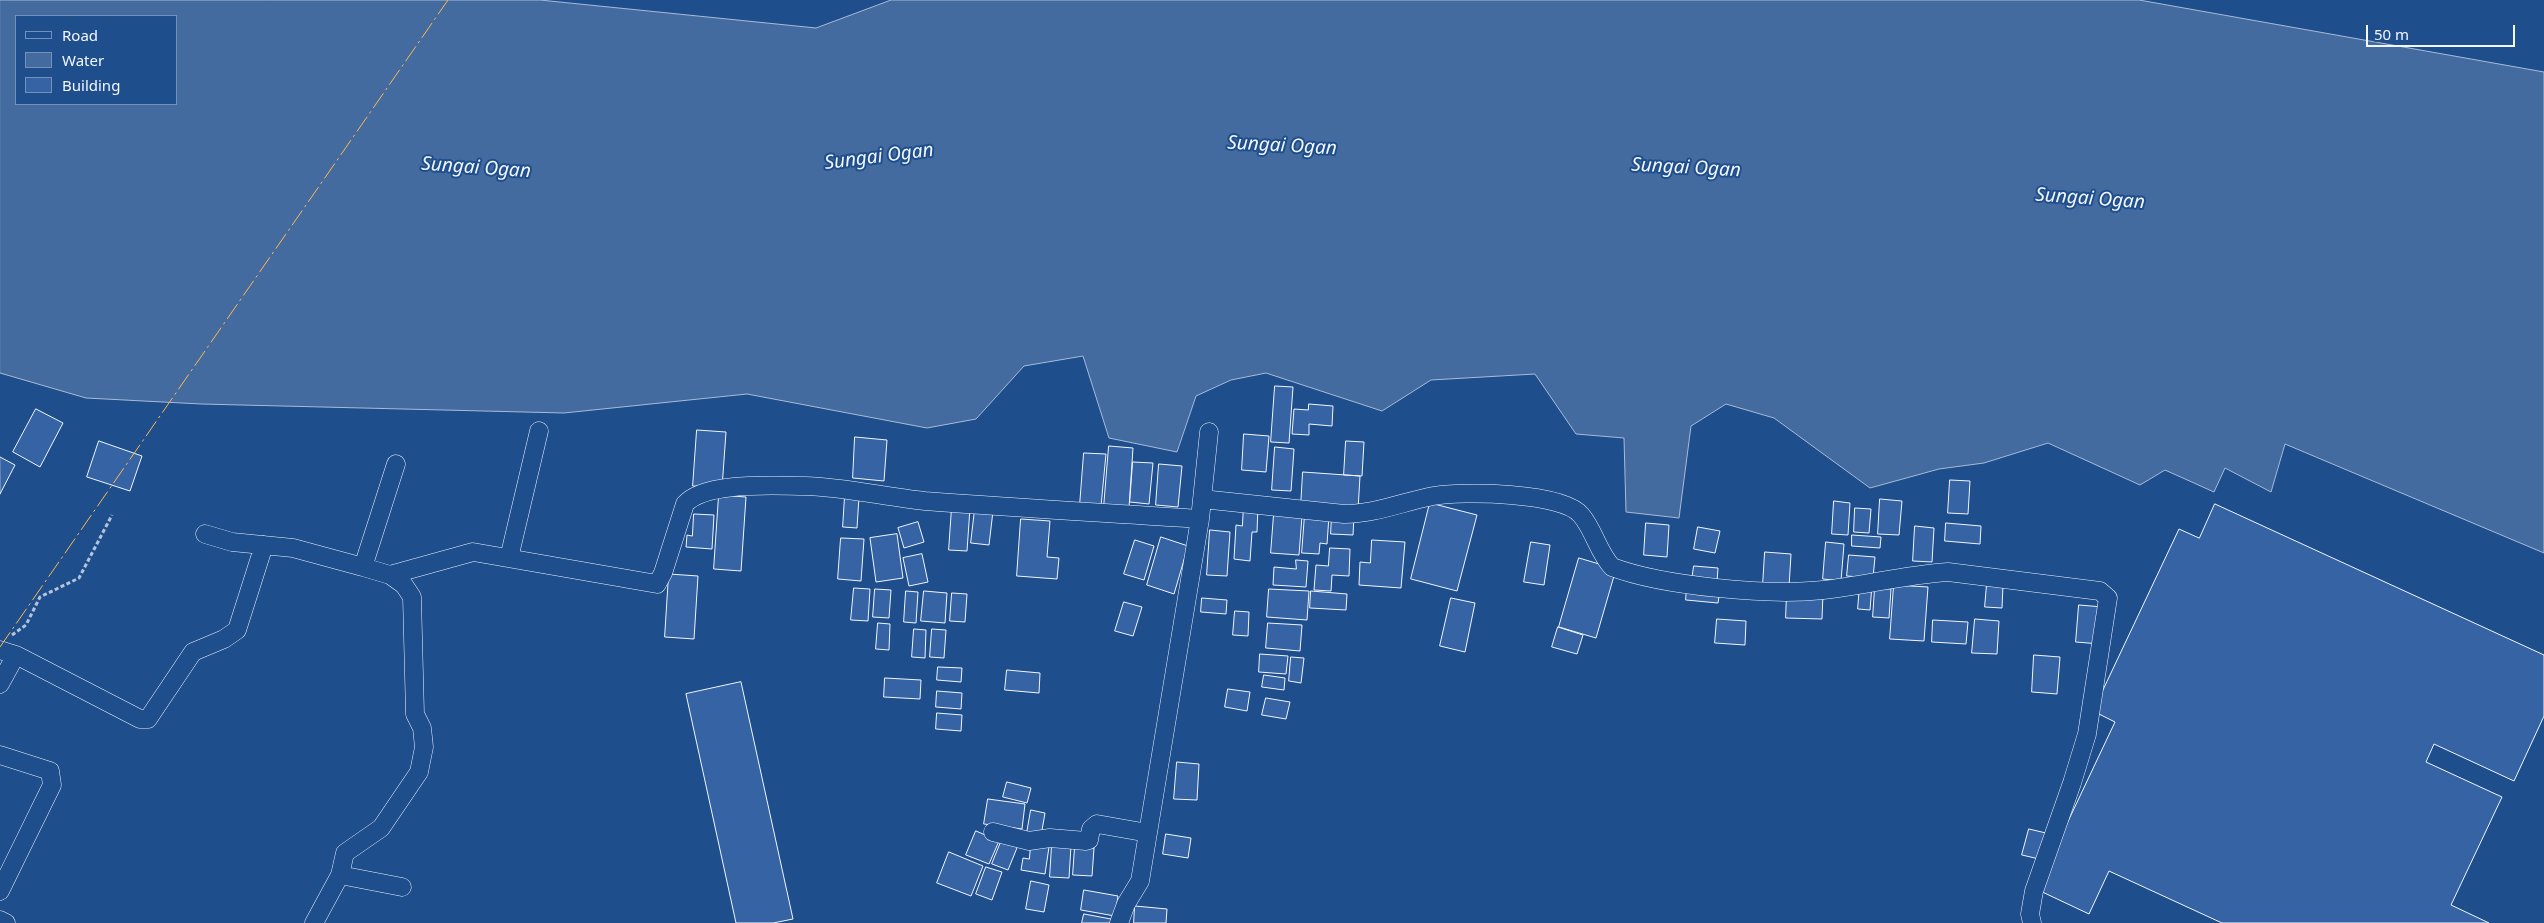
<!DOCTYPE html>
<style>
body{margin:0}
#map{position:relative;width:2544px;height:923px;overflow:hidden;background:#1f4e8c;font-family:"Noto Sans",sans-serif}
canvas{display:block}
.legend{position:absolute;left:15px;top:15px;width:162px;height:90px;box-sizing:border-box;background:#1f4e8c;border:1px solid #7391ba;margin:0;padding:6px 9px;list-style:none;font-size:15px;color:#f2f6ff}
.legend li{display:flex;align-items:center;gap:10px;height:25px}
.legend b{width:25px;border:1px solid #7391ba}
.scale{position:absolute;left:2366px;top:25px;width:149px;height:22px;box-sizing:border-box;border:2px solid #f2f6ff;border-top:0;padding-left:6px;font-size:15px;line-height:18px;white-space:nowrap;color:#f2f6ff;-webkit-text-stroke:4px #1f4e8c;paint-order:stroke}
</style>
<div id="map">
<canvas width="2544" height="923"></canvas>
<ul class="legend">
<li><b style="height:6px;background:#1f4e8c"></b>Road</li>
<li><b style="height:14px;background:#446ba0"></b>Water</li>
<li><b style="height:14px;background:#3563a3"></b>Building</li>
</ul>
<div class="scale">50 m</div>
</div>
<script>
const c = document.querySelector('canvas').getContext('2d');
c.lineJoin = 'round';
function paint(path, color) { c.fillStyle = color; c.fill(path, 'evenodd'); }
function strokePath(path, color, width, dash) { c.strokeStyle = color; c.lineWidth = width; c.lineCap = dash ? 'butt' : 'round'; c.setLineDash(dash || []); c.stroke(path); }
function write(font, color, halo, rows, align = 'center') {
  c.font = font + ' "Noto Sans",sans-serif'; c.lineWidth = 4; c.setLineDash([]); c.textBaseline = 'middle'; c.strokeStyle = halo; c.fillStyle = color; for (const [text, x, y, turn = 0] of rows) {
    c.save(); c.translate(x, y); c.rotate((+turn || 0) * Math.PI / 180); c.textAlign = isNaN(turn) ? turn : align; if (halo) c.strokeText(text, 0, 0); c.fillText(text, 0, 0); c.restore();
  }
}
const water = new Path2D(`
 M0,0H540L816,28L891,0H2139L2544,72V553L2285,444L2271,492L2225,468L2214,492L2165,470L2140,485L2048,443L1984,463L1939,469L1870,488L1774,418L1726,404L1691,426L1679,518L1626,512L1624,438L1576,434L1535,374L1431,380L1382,411L1266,373L1231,380L1196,396L1177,452L1109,438L1083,356L1024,366L976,419L927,428L747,394L564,413L201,404L86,398L0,373ZM16,16H176V104H16Z`);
paint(water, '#446ba0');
strokePath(water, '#a8bbd7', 1);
const building = new Path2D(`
 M1275,386L1293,387L1289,443L1271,442Z
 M1309,404L1333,406L1332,426L1309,424V435L1292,434L1294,409L1308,410Z
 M36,409L63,423L40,467L13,452Z
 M697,430L726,432L722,488L693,486Z
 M1244,434L1269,436L1266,472L1242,470Z
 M855,437L887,440L884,481L853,478Z
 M99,441L142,456L130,491L87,477Z
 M1346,441L1364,442L1362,476L1344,475Z
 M1109,446L1133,448L1129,508L1104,507Z
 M1275,447L1294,449L1291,491L1272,490Z
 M1084,453L1106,454L1101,506L1080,505Z
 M0,457L15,465L0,494Z
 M1133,462L1153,463L1149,504L1130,502Z
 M1159,464L1182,466L1178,507L1156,505Z
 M1303,472L1360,476L1358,510L1301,506Z
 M1950,480L1970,481L1968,514L1948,513Z
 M719,495L746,497L741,571L714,569Z
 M845,496L859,497L857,528L843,527Z
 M1880,499L1902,501L1899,535L1878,534Z
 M1834,501L1850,503L1848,535L1832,534Z
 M1430,503L1477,515L1457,591L1411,579Z
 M1244,504L1258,506L1257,532H1252L1250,561L1234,559L1236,525L1242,526Z
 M2215,504L2544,655V716L2514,781L2434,744L2426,762L2502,797L2451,905L2489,923H2222L2109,871L2089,914L2036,889L2115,722L2093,711L2179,529L2199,538Z
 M952,507L970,508L967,551L949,550Z
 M1855,508L1871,509L1869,533L1854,532Z
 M975,509L993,511L989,545L971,543Z
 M694,514L714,515L712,549L686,547L687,535L692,536Z
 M1274,514L1302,516L1299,555L1271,553Z
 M1305,514L1329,516L1327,544L1320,543L1319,554L1302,553Z
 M1332,514L1354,516L1353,535L1331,534Z
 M1021,519L1050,521L1047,557L1059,558L1057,579L1017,576Z
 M918,522L924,542L904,548L898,528Z
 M1646,523L1669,525L1667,557L1644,555Z
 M1946,523L1981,526L1980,544L1945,541Z
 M1915,526L1934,528L1932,562L1913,561Z
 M1698,527L1720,531L1715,553L1694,549Z
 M1210,530L1230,532L1227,576L1207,575Z
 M897,534L903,578L876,582L870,538Z
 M1852,535L1881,537L1880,548L1852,546Z
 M1161,537L1188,546L1174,594L1147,585Z
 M841,538L864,539L861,581L838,579Z
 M1135,540L1154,546L1144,580L1124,574Z
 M1372,540L1405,542L1401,588L1359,585L1360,562L1370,563Z
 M1531,542L1550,545L1544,585L1524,582Z
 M1826,542L1844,544L1841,581L1823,579Z
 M1330,548L1350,549L1349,576L1332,575L1331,591L1314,590L1316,565L1328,566Z
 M1765,552L1791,554L1789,587L1763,585Z
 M922,554L928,582L909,586L903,558Z
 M1849,555L1875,557L1873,578L1847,576Z
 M1579,558L1616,569L1596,638L1559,627Z
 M1296,560L1308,561L1306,587L1273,585L1274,567L1296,569Z
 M1694,566L1718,568L1717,582L1692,580Z
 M669,574L698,576L694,639L665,637Z
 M1987,584L2003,585L2002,608L1985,607Z
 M1860,585H1872L1870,610L1858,609Z
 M1894,585L1928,587L1924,641L1890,639Z
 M1687,586L1720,590L1718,603L1686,600Z
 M854,588L870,589L868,621L851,620Z
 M1875,588L1891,589L1889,618L1873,617Z
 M875,589L891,590L889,618L873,617Z
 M1269,589L1309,591L1307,620L1267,617Z
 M906,591L918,592L916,623L904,622Z
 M924,591L947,593L945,623L921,621Z
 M1311,591L1347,594L1346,610L1310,608Z
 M1787,592L1823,593L1822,619L1786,618Z
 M952,593L967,594L965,622L950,621Z
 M1202,598L1227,600L1226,614L1201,612Z
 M1451,598L1475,603L1465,652L1440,646Z
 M1124,602L1142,607L1133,636L1115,631Z
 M2079,605L2103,607L2100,644L2076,642Z
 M1235,611L1249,612L1248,636L1233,635Z
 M1717,619L1746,621L1745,645L1715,643Z
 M1975,619L1999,621L1997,654L1972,653Z
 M1933,620L1968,622L1966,644L1932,642Z
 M878,623L890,624L889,650L876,649Z
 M1268,623L1302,625L1300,651L1266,648Z
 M1558,627L1583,635L1577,654L1552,647Z
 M914,629L926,630L925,658L912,657Z
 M932,629L946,630L944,658L930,657Z
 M1260,654L1288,656L1286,674L1259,672Z
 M2034,655L2060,657L2057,694L2032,692Z
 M1291,657L1304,658L1301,683L1289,681Z
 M938,667L962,668L961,682L937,680Z
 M1007,670L1040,673L1039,693L1005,690Z
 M1264,675L1285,678L1284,690L1262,687Z
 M885,678L921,680L920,699L884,697Z
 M741,682L793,919L773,923H736L686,694Z
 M1228,689L1250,692L1247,711L1225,707Z
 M937,691L962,693L961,709L936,707Z
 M1266,698L1290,702L1286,719L1262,715Z
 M937,713L962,715L961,731L936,729Z
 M1177,762L1199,764L1197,800L1174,799Z
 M1007,782L1031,788L1027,803L1003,797Z
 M988,799L1025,804L1022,829L984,824Z
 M1031,810L1045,813L1041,836L1027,833Z
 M2029,829L2046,833L2039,859L2022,855Z
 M976,831L999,841L989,864L966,855Z
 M1166,834L1191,838L1188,858L1163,854Z
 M1003,837L1019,843L1008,870L992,864Z
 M1052,844L1071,846L1069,878L1050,877Z
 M1031,845L1049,847L1045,874L1021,870L1023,858L1029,859Z
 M1075,847L1094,848L1092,876L1073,875Z
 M949,852L983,866L971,896L937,883Z
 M986,867L1002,872L992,900L976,894Z
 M1031,881L1049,885L1044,912L1026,909Z
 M1084,890L1118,896L1115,916L1081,910Z
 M1135,906L1167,909L1166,923H1134Z
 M1084,914L1111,919L1110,923H1082Z`);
paint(building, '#3563a3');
strokePath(building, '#f2f6ff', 1);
const minor = new Path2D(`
 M1202,499L1344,514C1374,514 1403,502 1433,496C1462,491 1562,492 1581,515C1594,530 1598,552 1612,567C1663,586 1769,596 1823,590C1865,585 1905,575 1948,572L2100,591L2108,598L2087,734L2072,783L2034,891L2030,914L2032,923
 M205,534L232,542L293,548L363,567L390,575L404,585L412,597L415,714L422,728L424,747L419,772L381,828L345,853L340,875L314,923
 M509,558L539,431
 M363,567L396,464
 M390,575L473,552L657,584L663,573L685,504C705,481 775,486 805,486C844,487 886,497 925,501C1017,508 1109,513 1200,519
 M0,650L16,655L140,719H148L193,652L224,639L237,630L264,545
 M0,684L16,655
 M0,755L50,771L52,785L0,891
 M993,832L1029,841L1050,838L1086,841L1089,840L1091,829L1097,824L1148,833
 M340,875L402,887
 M0,920L6,923
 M1119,923L1126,904L1140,881L1200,519L1209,432`);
strokePath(minor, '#f2f6ff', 19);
strokePath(new Path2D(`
 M12,635L26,625L40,597L79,578L112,515`), '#b3c4dc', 3, [4, 2.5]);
strokePath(minor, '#1f4e8c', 18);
strokePath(new Path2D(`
 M0,647L448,0`), '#ffb74d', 1, [18, 4, 2.5, 4]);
write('italic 19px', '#f2f6ff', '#1f4e8c', [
 ["Sungai Ogan",1282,146,3],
 ["Sungai Ogan",879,157,-7],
 ["Sungai Ogan",476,168,4],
 ["Sungai Ogan",1686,168,3],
 ["Sungai Ogan",2090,199,4]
]);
</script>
